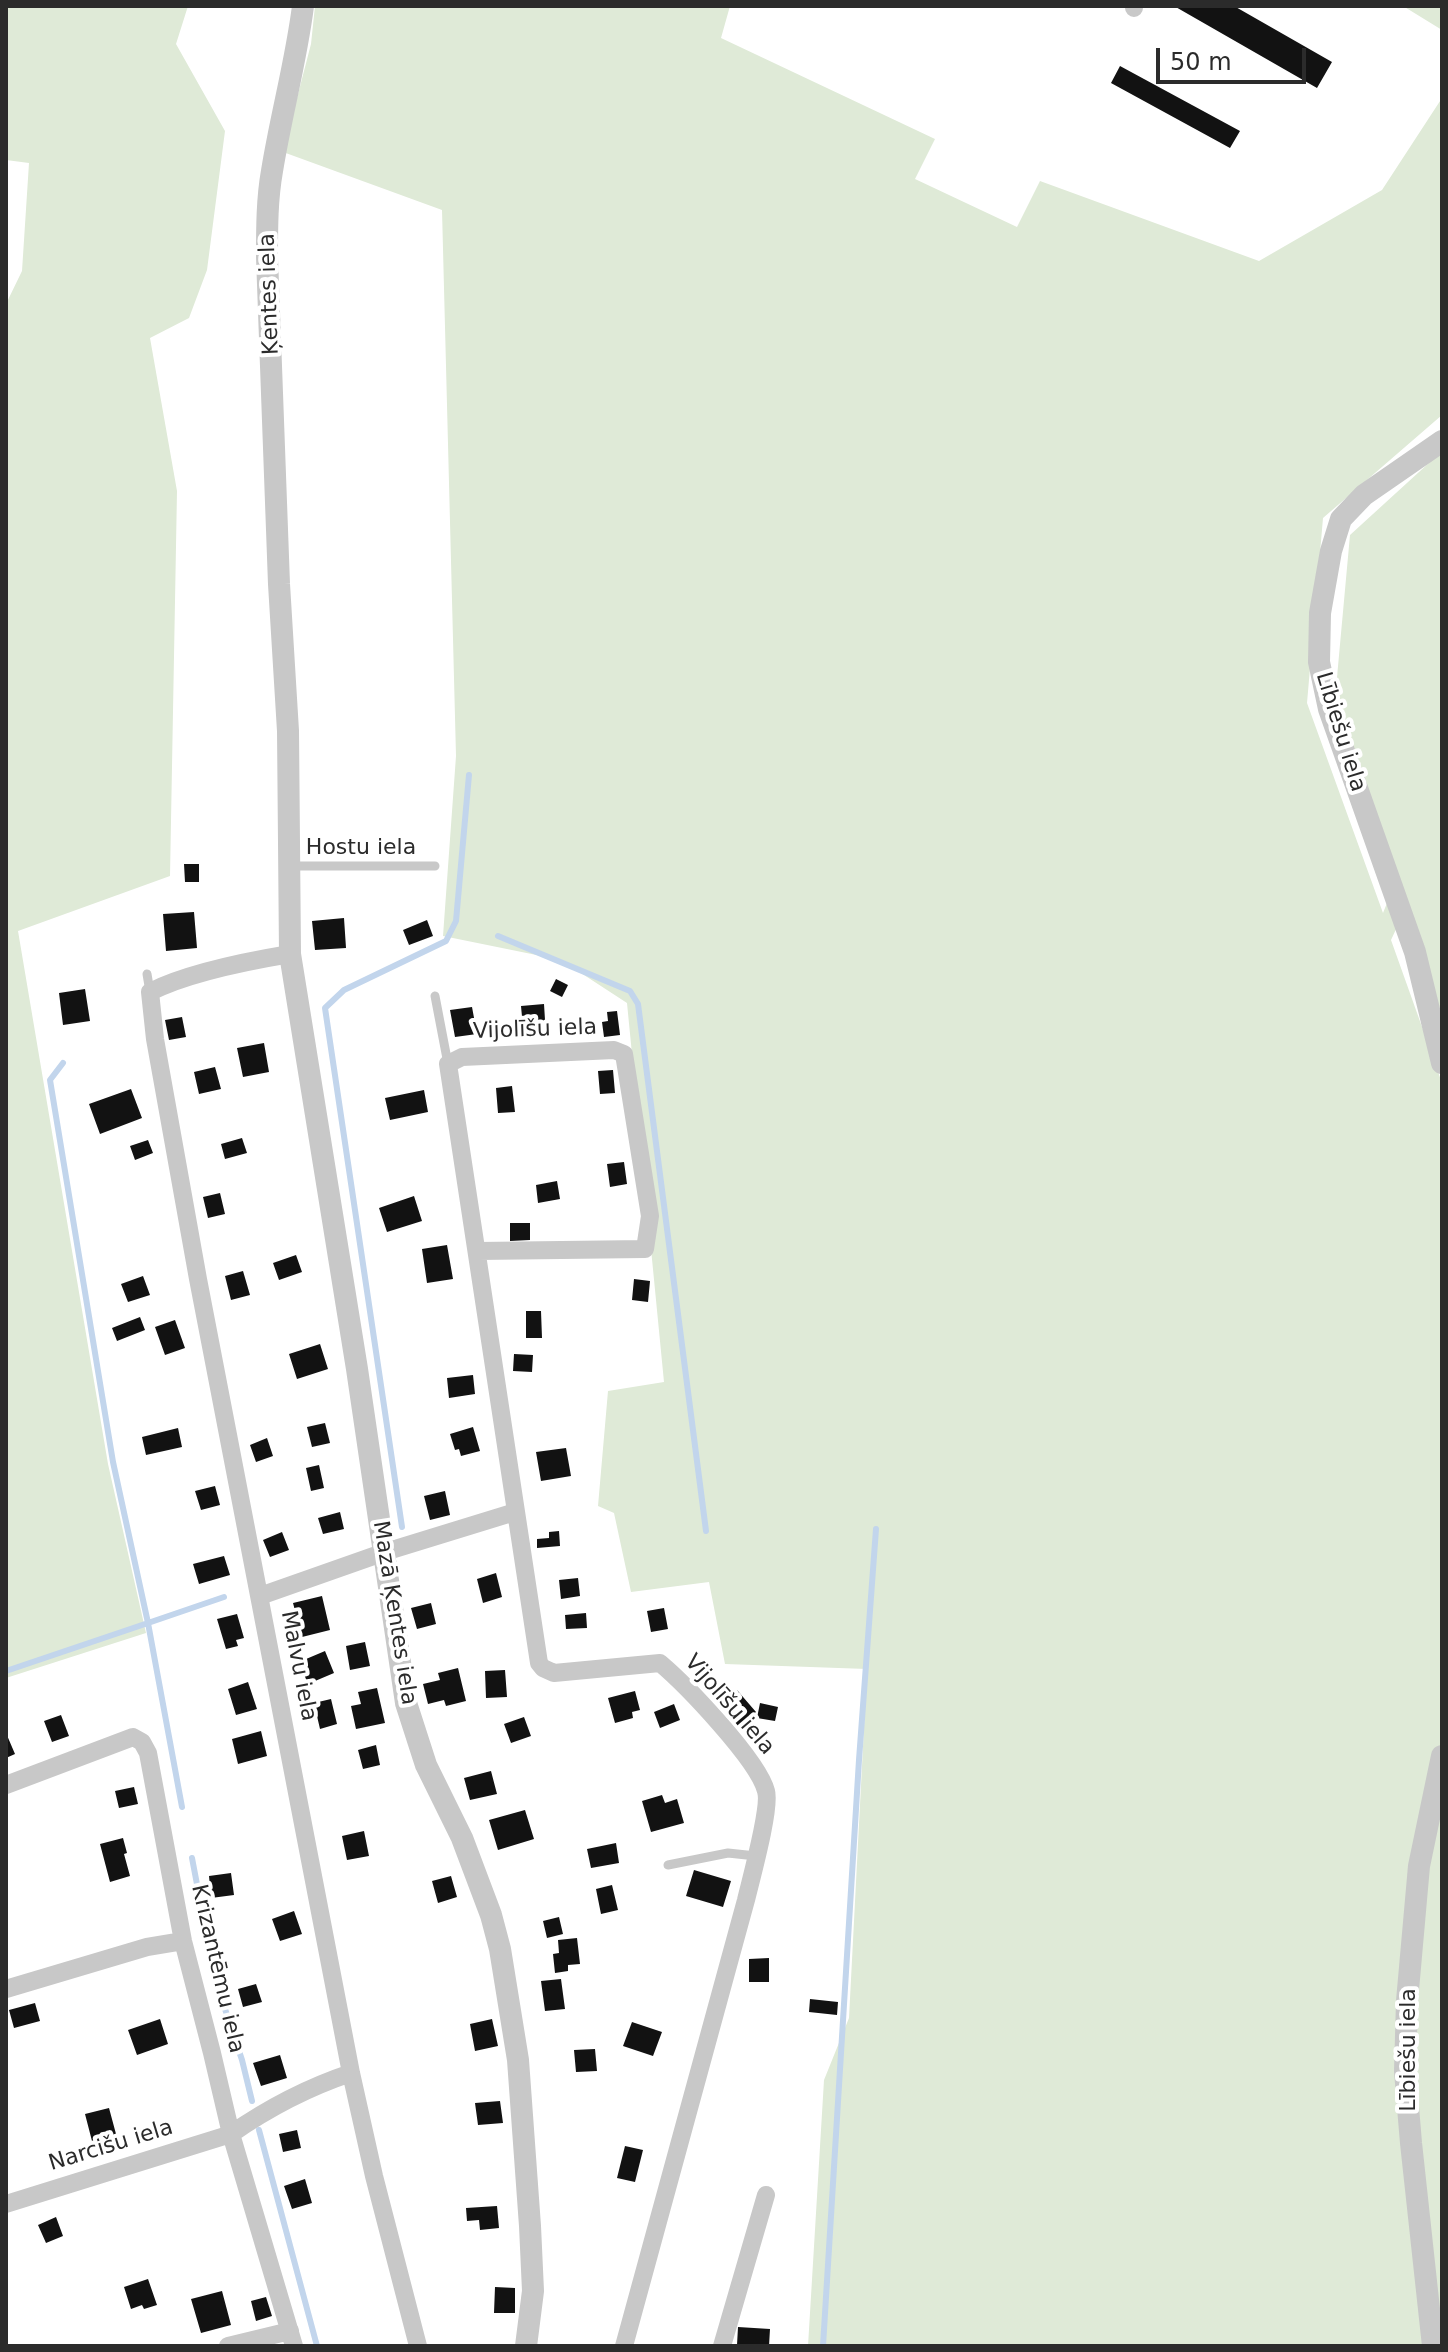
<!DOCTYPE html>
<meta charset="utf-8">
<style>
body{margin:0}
#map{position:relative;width:1448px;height:2352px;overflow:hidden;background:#fff;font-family:"DejaVu Sans",sans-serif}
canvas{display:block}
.frame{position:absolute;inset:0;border:8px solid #2b2b2b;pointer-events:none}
.scale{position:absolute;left:1156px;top:48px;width:150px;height:36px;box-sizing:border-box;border:4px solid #2b2b2b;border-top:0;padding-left:10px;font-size:24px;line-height:28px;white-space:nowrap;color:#2b2b2b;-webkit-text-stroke:6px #fff;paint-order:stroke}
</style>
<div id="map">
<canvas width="1448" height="2352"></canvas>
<div class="frame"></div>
<div class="scale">50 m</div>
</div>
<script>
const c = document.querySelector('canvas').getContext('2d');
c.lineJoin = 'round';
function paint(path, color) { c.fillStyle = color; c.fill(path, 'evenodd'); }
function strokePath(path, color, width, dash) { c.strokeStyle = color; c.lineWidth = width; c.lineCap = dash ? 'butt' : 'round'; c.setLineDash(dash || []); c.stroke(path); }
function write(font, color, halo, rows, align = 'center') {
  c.font = font + ' "DejaVu Sans",sans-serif'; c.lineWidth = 8; c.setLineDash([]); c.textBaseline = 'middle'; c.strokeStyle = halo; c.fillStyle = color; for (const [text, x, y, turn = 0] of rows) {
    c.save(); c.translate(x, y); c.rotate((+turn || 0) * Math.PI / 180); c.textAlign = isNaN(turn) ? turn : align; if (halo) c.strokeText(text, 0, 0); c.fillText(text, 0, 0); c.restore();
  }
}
paint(new Path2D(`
 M6,6H188L176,44L225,131L207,270L189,318L150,338L177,491L170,876L18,931L108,1464L146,1633L6,1678V304L22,271L29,163L6,160Z
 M315,6H730L721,38L935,139L915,179L1017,227L1040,181L1259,261L1382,190L1442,98V415L1323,518L1307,703L1383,913L1395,883L1334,710L1350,535L1442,451V1015L1405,910L1391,940L1442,1083V2346H808L824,2080L849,2018L867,1669L725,1664L709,1582L631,1592L614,1513L598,1506L608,1391L664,1382L627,1003L561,960L443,936L456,756L442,210L283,152L311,44Z
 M1403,6H1442V30Z`), '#dfead7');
strokePath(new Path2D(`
 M498,936L630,991L638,1004L706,1531
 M402,1527L325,1008L344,990L446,941L456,921L469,775
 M6,1671L148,1623L113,1462L50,1080L63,1063
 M182,1807L148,1623L224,1597
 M192,1858L215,1979L242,2060L252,2101
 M259,2130L317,2346
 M823,2346L859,1760L876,1529`), '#c2d5ec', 6);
paint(new Path2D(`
 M1174,6H1234L1332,62L1317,88Z
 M1120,66L1240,131L1230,148L1111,83Z
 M184,864H199V882H185Z
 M194,912L197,948L166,951L163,914Z
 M344,918L346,948L315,950L312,921Z
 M427,920L433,936L409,945L403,930Z
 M556,979L568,985L562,997L550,991Z
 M85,989L90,1021L63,1025L59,993Z
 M544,1004L546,1036L524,1038L521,1006Z
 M472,1007L477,1034L455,1037L450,1010Z
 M617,1011L620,1035L604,1037L602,1022L608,1021L607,1012Z
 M182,1017L186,1037L169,1040L165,1020Z
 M264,1043L269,1072L243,1077L237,1048Z
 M215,1067L221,1089L199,1094L194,1072Z
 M613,1070L615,1093L600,1094L598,1071Z
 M512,1086L515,1112L498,1113L496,1088Z
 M131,1089L142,1118L100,1134L89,1104Z
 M424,1090L428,1112L390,1120L385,1098Z
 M242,1138L247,1153L225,1159L221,1144Z
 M148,1140L153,1153L135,1160L130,1146Z
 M624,1162L627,1184L610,1187L607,1164Z
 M557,1181L560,1199L538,1203L536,1185Z
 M220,1193L225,1214L208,1218L203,1197Z
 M414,1196L422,1221L387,1232L379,1208Z
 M510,1223H530V1240L510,1241Z
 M447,1245L453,1279L427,1283L422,1249Z
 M296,1255L302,1272L279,1280L273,1263Z
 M243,1271L250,1295L231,1300L225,1276Z
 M143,1276L150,1295L128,1302L121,1284Z
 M634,1279L650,1281L648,1302L632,1300Z
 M526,1311H541L542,1338H526Z
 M140,1317L145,1330L117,1341L112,1328Z
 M175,1320L185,1348L165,1355L155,1327Z
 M320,1344L328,1369L297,1379L289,1354Z
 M514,1354L533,1355L532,1372L513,1371Z
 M473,1375L475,1394L449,1398L447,1378Z
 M325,1423L330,1443L312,1447L307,1427Z
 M473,1427L480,1451L461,1456L459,1449L455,1450L450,1434Z
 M178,1428L182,1447L146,1455L142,1437Z
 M267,1438L273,1456L256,1462L250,1445Z
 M566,1448L571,1476L541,1481L536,1452Z
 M319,1465L324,1488L311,1491L306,1468Z
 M215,1486L220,1505L201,1510L195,1491Z
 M445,1491L450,1515L430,1520L424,1496Z
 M340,1512L344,1529L323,1534L318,1518Z
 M559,1531L560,1546L537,1548V1539L549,1538V1532Z
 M282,1532L289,1550L270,1557L263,1540Z
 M224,1556L230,1575L199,1584L193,1564Z
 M496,1573L502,1597L483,1603L477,1579Z
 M578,1578L580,1596L561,1599L559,1580Z
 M322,1596L330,1630L302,1637L293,1603Z
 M431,1603L436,1624L417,1629L411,1608Z
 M664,1608L668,1629L651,1632L647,1611Z
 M586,1613L587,1628L566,1629L565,1615Z
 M237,1614L244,1638L236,1640L238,1646L226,1649L217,1619Z
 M365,1642L370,1666L350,1670L346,1646Z
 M325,1651L334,1673L308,1684L299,1662Z
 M458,1668L466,1701L446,1706L444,1700L428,1704L423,1684L440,1680L438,1673Z
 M505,1670L507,1697L486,1698L485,1671Z
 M248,1682L257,1709L236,1715L228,1689Z
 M377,1688L385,1723L356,1729L351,1706L361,1704L358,1692Z
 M737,1690L756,1712L739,1727L720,1704Z
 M635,1691L640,1710L632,1712L633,1718L615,1723L608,1698Z
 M331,1699L337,1724L320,1729L314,1703Z
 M760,1703L778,1707L775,1721L757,1718Z
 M674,1704L680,1720L660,1728L654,1712Z
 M61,1715L69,1736L52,1742L44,1721Z
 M524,1717L531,1736L511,1743L504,1724Z
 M261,1731L267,1756L238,1764L232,1739Z
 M6,1733L15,1754L6,1758Z
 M376,1745L380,1765L363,1769L358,1750Z
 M491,1771L497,1794L470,1800L464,1778Z
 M134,1787L138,1804L119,1808L115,1791Z
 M662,1795L665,1803L677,1799L684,1823L651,1832L642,1801Z
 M525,1810L534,1839L498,1850L489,1820Z
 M364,1831L369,1856L347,1860L342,1836Z
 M123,1838L127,1853L124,1854L130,1876L110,1882L100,1844Z
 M616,1843L619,1863L591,1868L587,1849Z
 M694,1870L731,1881L723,1907L686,1896Z
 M231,1873L234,1895L211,1898L209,1876Z
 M451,1876L457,1897L438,1903L432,1881Z
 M612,1885L618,1910L601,1914L596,1889Z
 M294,1911L302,1934L280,1941L272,1919Z
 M559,1917L563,1934L547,1938L543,1921Z
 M577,1938L580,1964L568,1965V1971L555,1973L553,1954L559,1953L558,1940Z
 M769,1958V1982H749V1959Z
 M561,1979L565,2009L545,2011L541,1981Z
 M256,1984L262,2002L243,2007L238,1989Z
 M810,1999L838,2002L837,2015L809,2012Z
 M35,2003L40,2021L14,2028L9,2010Z
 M160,2019L168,2044L137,2055L128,2030Z
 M492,2019L498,2046L475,2051L470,2024Z
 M632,2022L662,2032L653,2056L623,2046Z
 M595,2049L597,2071L576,2072L574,2050Z
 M280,2055L287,2078L261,2086L253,2063Z
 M500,2101L503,2123L478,2125L475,2103Z
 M109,2108L116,2134L92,2141L85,2114Z
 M297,2130L301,2148L283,2152L279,2134Z
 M625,2146L643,2150L635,2182L617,2178Z
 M305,2179L312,2203L292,2209L284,2186Z
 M497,2206L499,2228L480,2230L479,2220L467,2221L466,2208Z
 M56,2217L63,2236L46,2243L38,2225Z
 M148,2279L157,2305L144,2309L142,2305L131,2309L124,2287Z
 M495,2287L515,2288V2313H494Z
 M222,2291L231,2325L201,2333L191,2299Z
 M266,2297L272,2316L256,2321L251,2301Z
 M738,2327L770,2329L769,2346L737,2345Z`), '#121212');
strokePath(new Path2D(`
 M290,866H435
 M147,974L150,992
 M435,996L448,1064
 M668,1865L728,1853L756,1856`), '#c8c8c8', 9);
strokePath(new Path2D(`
 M1134,6V8
 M290,954C248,961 187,973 150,992L155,1039L198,1279L351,2073L374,2176L418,2346
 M478,1251L645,1249L650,1216L624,1054L614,1050L462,1057L448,1064L539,1663L543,1668L554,1673L660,1663C686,1685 758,1760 766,1791C771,1807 751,1879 746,1900L624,2346
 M260,1596L385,1552L515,1512
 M6,1785L133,1737L142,1742L148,1753L183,1941L212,2053L231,2134L294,2346
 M6,1989L147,1947L183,1941
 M6,2204L231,2134C267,2109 309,2087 351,2073
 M228,2346L290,2331
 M722,2346L766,2195`), '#c8c8c8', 18);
strokePath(new Path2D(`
 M303,6C296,62 281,115 272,171C267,199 267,228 267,257L279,584L288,731L290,954L357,1369L406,1703L426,1765L462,1838L491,1915L500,1949L518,2060L530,2226L533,2291L526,2346
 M1442,441L1364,495L1341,519L1331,551L1320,613L1319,662L1329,709L1415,952L1442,1063
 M1433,2346L1411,2143L1405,2071L1407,2001L1419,1866L1442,1756`), '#c8c8c8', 22);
write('22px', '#2b2b2b', '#fff', [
 ["Ķentes iela",270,294,-92],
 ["Lībiešu iela",1340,732,73],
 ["Hostu iela",361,848],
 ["Vijolīšu iela",535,1030,-2],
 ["Mazā Ķentes iela",394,1613,81],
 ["Malvu iela",298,1666,79],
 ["Vijolīšu iela",729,1705,49],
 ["Krizantēmu iela",217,1969,77],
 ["Lībiešu iela",1409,2050,-90],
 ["Narcišu iela",111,2146,-17]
]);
</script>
